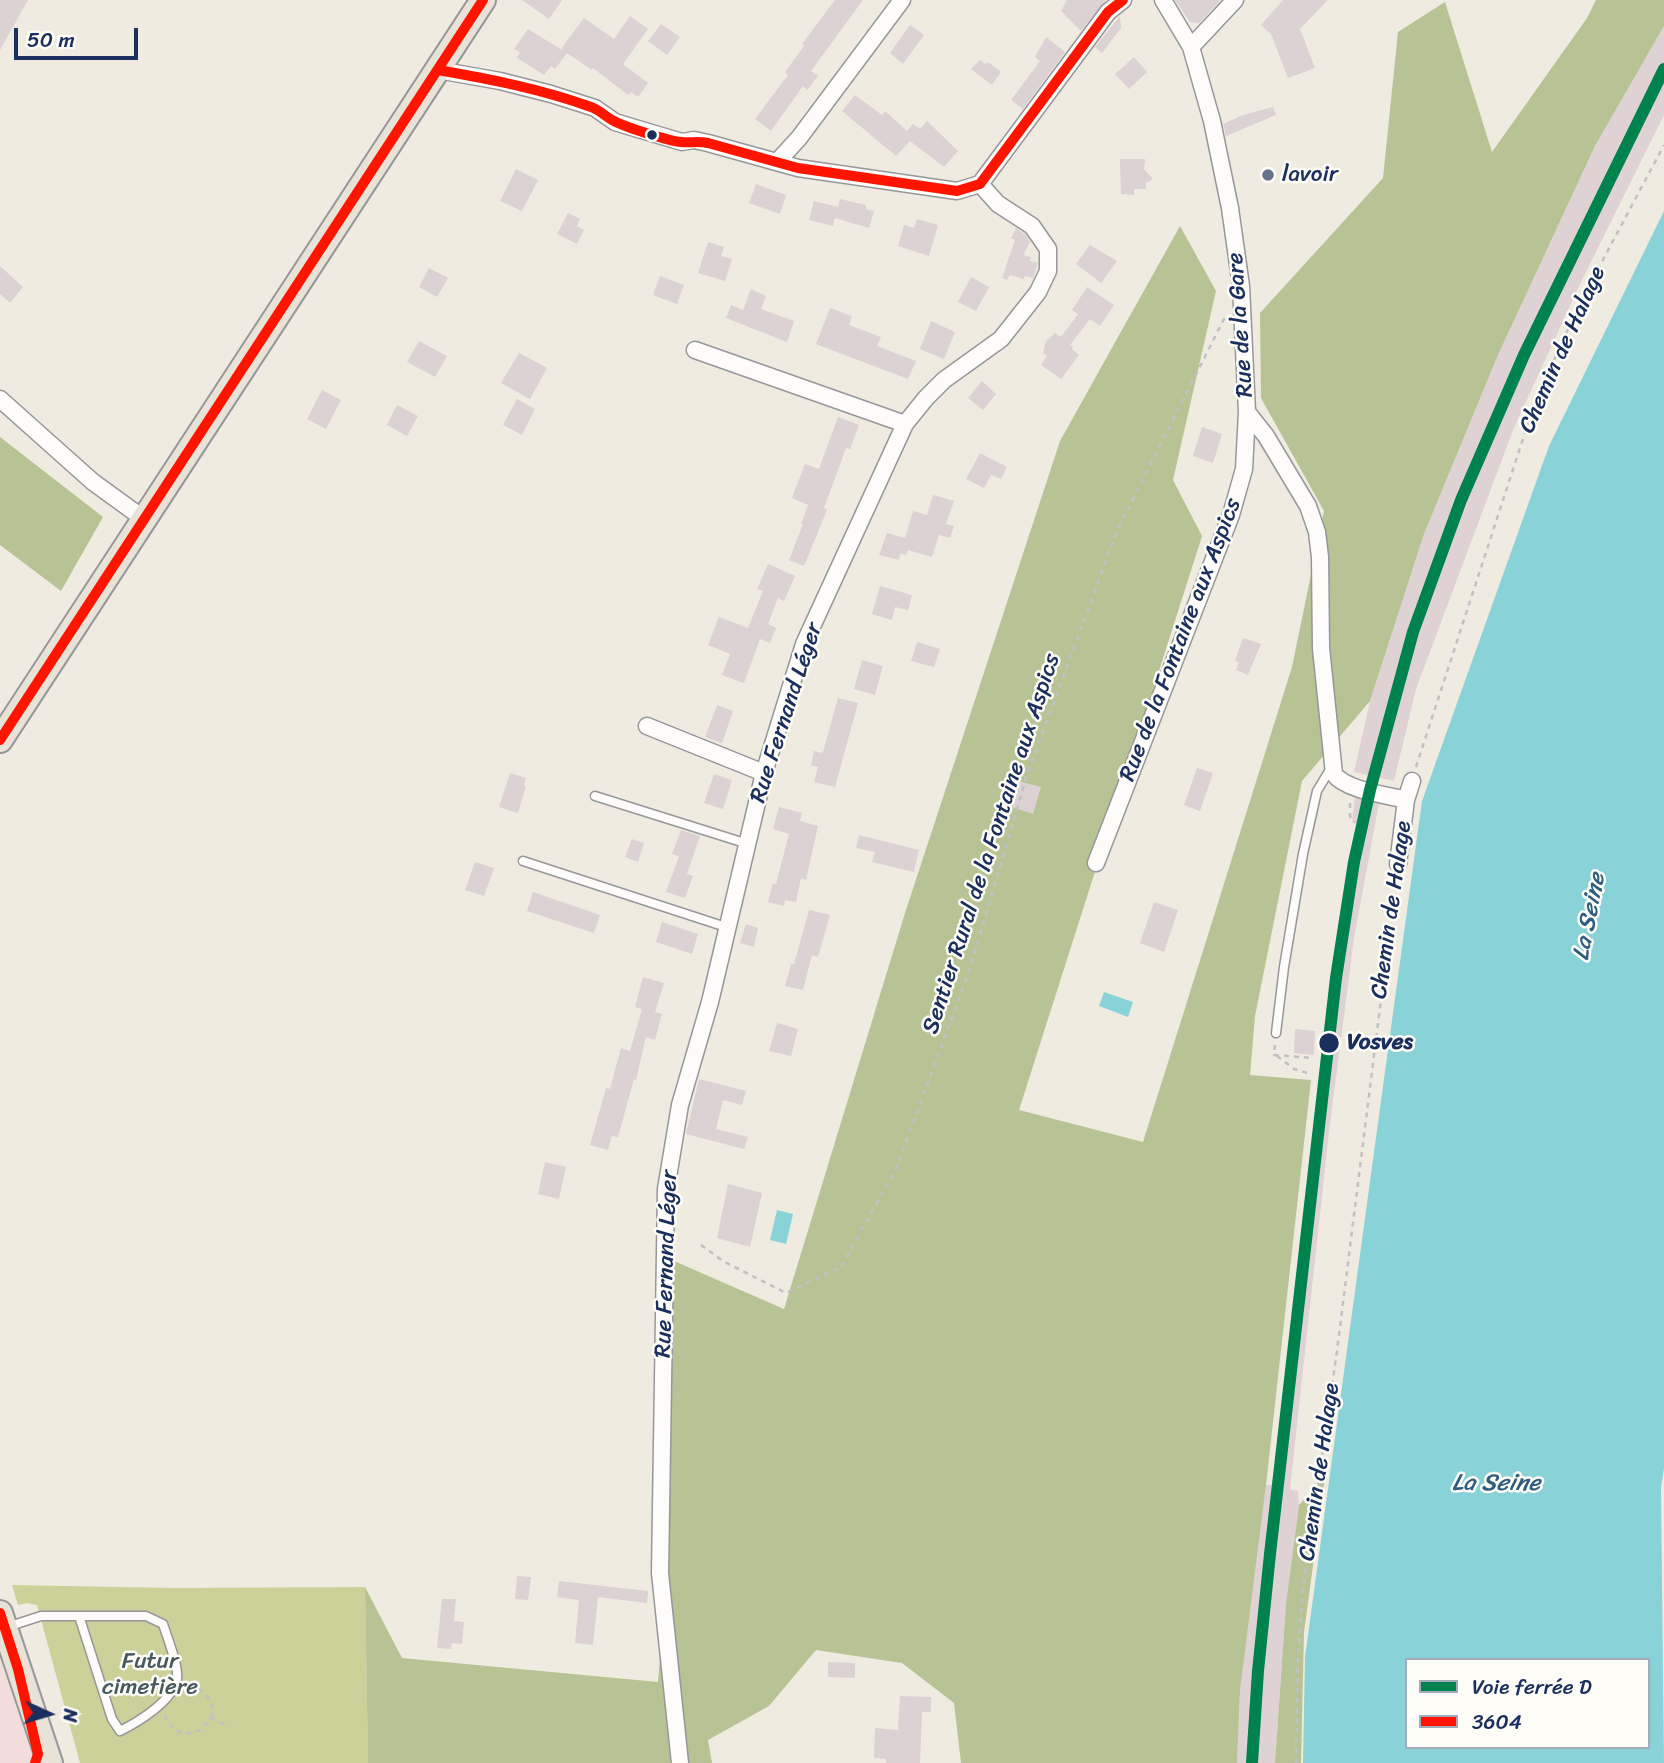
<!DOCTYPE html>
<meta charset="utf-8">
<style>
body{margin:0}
#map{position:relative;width:1664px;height:1763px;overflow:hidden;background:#f0ebe0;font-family:Sriracha,sans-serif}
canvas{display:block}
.legend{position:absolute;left:1405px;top:1658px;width:245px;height:91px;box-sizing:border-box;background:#fdfcf7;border:2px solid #a3aaba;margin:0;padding:9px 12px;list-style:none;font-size:21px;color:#1b2f5e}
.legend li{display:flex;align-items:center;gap:14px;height:35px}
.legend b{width:35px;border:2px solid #a3aaba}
.north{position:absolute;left:14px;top:1679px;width:70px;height:70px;-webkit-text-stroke:5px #fdfcf7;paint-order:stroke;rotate:94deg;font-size:19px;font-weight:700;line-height:28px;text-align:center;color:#1b2f5e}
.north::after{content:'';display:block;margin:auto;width:24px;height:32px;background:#1b2f5e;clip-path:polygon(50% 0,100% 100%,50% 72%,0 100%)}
.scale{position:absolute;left:14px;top:28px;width:124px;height:32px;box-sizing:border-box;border:4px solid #1b2f5e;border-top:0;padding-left:9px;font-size:21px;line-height:24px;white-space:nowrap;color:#1b2f5e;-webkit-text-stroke:5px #fdfcf7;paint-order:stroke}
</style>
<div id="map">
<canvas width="1664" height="1763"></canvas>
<ul class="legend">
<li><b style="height:9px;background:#00824e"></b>Voie ferrée D</li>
<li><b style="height:9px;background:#ff1400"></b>3604</li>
</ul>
<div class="north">N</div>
<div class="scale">50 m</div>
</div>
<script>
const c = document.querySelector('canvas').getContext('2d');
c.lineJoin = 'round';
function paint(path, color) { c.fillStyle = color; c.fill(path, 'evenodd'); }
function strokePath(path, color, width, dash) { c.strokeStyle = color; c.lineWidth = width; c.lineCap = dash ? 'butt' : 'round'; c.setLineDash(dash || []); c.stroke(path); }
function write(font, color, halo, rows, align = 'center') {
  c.font = font + ' Sriracha,sans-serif'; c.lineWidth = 5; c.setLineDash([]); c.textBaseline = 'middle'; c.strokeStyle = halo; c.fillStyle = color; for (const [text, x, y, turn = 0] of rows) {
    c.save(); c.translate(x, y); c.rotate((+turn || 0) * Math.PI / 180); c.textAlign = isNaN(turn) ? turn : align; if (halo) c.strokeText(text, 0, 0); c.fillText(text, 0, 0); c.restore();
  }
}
paint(new Path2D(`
 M0,1660L35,1763H0Z`), '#f3dcdc');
paint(new Path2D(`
 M1664,26V115L1580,284L1513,430L1416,689L1394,781L1354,772L1370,701L1424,534L1498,355L1595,146Z
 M1355,797L1379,803L1354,938L1329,1132L1290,1489L1298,1491L1299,1505L1286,1603L1275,1763H1237L1240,1691L1266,1485H1273L1335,947L1360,824L1352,822Z`), '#dfd2d4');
paint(new Path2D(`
 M12,1585L175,1588L365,1587L368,1763H80L37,1605L27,1603L18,1605Z`), '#cbd198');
paint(new Path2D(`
 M1596,0H1664V26L1595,146L1498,355L1424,534L1370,701L1302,781L1255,1016L1250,1075L1311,1080L1266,1485L1240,1691L1237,1763H961L954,1703L902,1663L816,1650L769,1706L708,1740L712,1763H368L365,1587L402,1658L658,1682L668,1555L674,1261L784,1309L905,913L1060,441L1180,226L1216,291L1173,480L1202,536L1019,1110L1143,1142L1292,667L1324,511L1261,398L1260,313L1383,178L1398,32L1445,2L1492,152L1587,18Z
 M0,437L103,517L61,591L0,545Z
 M1325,1477L1304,1632L1301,1763H1275L1286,1603L1299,1505Z`), '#b7c394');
paint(new Path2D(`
 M1664,211V1468L1661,1488L1664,1763H1303L1305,1657L1422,801L1549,446ZM1407,1660H1648V1747H1407Z
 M1104,992L1133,1002L1128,1017L1099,1006Z
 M777,1210L793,1214L786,1244L770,1240Z`), '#89d3d8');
paint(new Path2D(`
 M0,0H28L0,50Z
 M522,0H562L549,19Z
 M835,0H863L811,71L818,76L807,90L803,86L771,131L755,119L788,75L785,72L804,46L802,44Z
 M1067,0H1106L1081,31L1061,11Z
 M1175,0H1221L1199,23L1190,22Z
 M1283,0H1328L1300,29L1315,68L1288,78L1271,34L1261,25Z
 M630,16L648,29L623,64L648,83L638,97L631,92L628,95L593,68L592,70L561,49L584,18L614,39Z
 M1120,16L1121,28L1102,53L1095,47Z
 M661,24L680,37L667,55L648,41Z
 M910,25L924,35L903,64L890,53Z
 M528,29L567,53L555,69L551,66L544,75L517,58L520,52L514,49Z
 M1046,37L1065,52L1023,109L1011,100L1040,61L1035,57Z
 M1134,57L1147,72L1129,89L1115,74Z
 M980,60L986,64L988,62L1001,72L992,85L971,69Z
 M855,95L882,115L885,111L907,131L913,124L920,129L927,121L958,151L944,167L910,141L896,156L842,111Z
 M1273,107L1276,115L1226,136L1223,124L1243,115Z
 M1120,159H1145L1144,169L1153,179L1146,183V189H1134V195L1121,194Z
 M516,169L538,180L522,211L500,201Z
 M756,184L786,195L780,214L749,203Z
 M840,199L866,205V209L874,211L869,228L835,218L833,226L809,220L814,201L838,207Z
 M568,213L580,219L577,226L584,230L577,244L557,234Z
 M917,219L938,225L929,256L898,246L904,225L914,228Z
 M1016,228L1025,234L1030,242L1023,255L1031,257L1030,261L1038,263L1033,278L1025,276L1024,279L1010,275L1007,280L1002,278L1015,240L1011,238Z
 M708,242L724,247L721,256L732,259L725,281L698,273Z
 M1090,245L1117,261L1101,283L1076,264Z
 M0,266L23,287L10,303L0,294Z
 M429,268L448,278L437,297L419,287Z
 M660,276L684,285L677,304L653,295Z
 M971,277L989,287L976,311L958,302Z
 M1087,287L1114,305L1100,326L1090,319L1070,345L1073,347L1072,349L1079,355L1061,379L1041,365L1047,356L1043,353L1046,341L1055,333L1061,337L1078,314L1072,310Z
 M751,289L766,296L761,309L794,321L787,342L726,318L731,305L743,310Z
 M830,308L852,316L849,325L881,337L877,346L916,361L908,379L816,344Z
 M931,321L955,332L944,359L920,349Z
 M419,341L447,356L435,377L407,362Z
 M519,353L547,368L530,399L501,383Z
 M982,381L996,394L983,410L968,398Z
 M322,390L341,400L326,429L307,419Z
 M517,399L535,409L522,435L503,425Z
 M397,405L418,416L407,436L387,425Z
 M838,417L859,425L850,449L846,448L824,508L827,510L804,566L789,560L803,524H801L808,505L792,498L805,464L819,469Z
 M1202,427L1222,434L1213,463L1193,456Z
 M980,453L1007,467L1001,479L991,475L984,488L966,479Z
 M933,495L954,501L946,524L954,526L950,538L939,535L932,557L908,550L906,555L900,554L899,560L879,555L887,533L905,538L913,511L927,515Z
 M768,564L795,576L784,601L778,598L768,624L776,628L770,643L760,639L744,683L722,675L730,654L708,645L719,617L748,628L763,591L757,589Z
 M880,586L912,595L908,610L895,607L892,620L872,614Z
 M1243,638L1261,644L1248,675L1236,670L1239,662L1235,661Z
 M917,642L940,649L934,667L911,661Z
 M862,660L883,666L875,695L854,689Z
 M838,698L858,703L835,787L814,782L818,767L811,765L814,751L822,753L823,752Z
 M717,705L733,711L722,743L705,737Z
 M1197,768L1213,773L1200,811L1184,805Z
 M510,773L526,778L524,785L526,786L518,813L499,807Z
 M714,774L732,780L723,809L704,803Z
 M1014,780L1041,787L1033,814L1006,805Z
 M779,807L802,813L800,821L818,826L806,880L801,878L796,902L785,900L784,906L768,902L773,883L776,884L789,834L773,829Z
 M681,830L700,836L687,874L693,876L685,898L666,892L679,856L672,854Z
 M859,835L919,850L914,872L872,862L875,852L856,848Z
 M632,839L644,843L638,862L625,857Z
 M475,862L494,868L484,896L465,890Z
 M533,892L600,915L594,933L527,911Z
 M1154,902L1178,910L1164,952L1140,943Z
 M809,910L830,915L818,957L812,955L803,990L785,986L791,964H794Z
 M662,922L698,934L692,954L656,942Z
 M746,924L758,928L754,947L740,943Z
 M643,977L664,983L655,1012L662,1014L655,1040L646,1037L636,1080L634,1079L618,1137L612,1136L608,1150L590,1145L606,1088L610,1089L621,1048L630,1051L642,1009L635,1007Z
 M777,1023L798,1029L791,1056L769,1051Z
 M1295,1029L1315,1031L1314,1055L1294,1053Z
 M699,1079L746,1091L742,1105L723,1100L716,1129L748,1137L744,1149L686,1134Z
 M545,1162L566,1167L559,1199L538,1194Z
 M728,1184L762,1193L750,1247L717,1238Z
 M517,1576L531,1577L528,1600L515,1599Z
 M559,1581L648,1591L647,1603L598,1597L593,1645L575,1643L579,1600L557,1597Z
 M442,1599H456L454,1621L464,1622L462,1644L452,1643L451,1649L437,1648Z
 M828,1662L855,1663V1678L828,1677Z
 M900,1696L931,1697V1712H922L920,1763H886V1759L874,1758L875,1728L898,1730Z`), '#dcd1d3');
const lane = new Path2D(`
 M595,796L748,844
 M523,861L729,928
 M1276,1033L1284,967L1303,854L1317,791L1331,768
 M7,1627L41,1616H146L163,1624C167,1637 179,1666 177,1679C173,1701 138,1722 120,1731L112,1719L79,1616`);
const street = new Path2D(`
 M1191,47L1235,0
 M438,70L500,81L551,94L595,108L615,122L628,126L682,142L694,140L708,143L798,168L957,191L980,184
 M777,162L799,138L902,0
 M980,184L1108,12L1123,0
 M695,350L905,424
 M0,399L93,482L144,519
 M1247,412L1266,436L1308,506L1317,532L1320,557L1321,648L1334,774C1345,790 1387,795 1406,800
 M647,726L764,773
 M1096,863L1231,515L1244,469L1247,412L1241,286L1230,208L1212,121L1191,47L1163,0
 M1398,864L1406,800L1412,781
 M680,1763L660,1573L666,1189L680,1105L710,1002L764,773L804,644L905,424L926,398L944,380L1001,339L1038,292L1048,271V249L1032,226L998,204L980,184`);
const primary = new Path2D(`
 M0,740L483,0
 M0,1613L50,1763`);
strokePath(lane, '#96979a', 11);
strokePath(street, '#96979a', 19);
strokePath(primary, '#96979a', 28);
strokePath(new Path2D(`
 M1416,767L1535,402L1580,303L1664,145
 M1350,803V816L1355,823
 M1275,1045L1274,1055L1313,1058
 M1277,1056L1294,1069L1311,1074
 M701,1245L723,1261L786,1293L841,1267L895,1171L970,969L1027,775L1117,531L1225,317
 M165,1715C180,1755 230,1721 206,1695C201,1689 194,1686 186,1687
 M210,1718L229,1726
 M1296,1763L1298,1656L1303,1588L1337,1351L1396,880`), '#c0c1c4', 2.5, [5, 5]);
strokePath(lane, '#fdfcfa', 8);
strokePath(street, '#fdfcfa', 16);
strokePath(primary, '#e8e2d7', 24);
strokePath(new Path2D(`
 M438,70C490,79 541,89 591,107C600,110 606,117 614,121C625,127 669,141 681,142C691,143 698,141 708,143L798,168L957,191L980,184
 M980,184L1108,12L1123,0
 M0,740L483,0
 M0,1613L18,1669L38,1754L35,1763`), '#ff1400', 10);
strokePath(new Path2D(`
 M1252,1763L1258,1671L1270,1554L1336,978L1354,862L1370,790L1413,632L1461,500L1524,355L1664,69`), '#00824e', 12);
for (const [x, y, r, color] of [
 [652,135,6,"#1b2f5e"],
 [1268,175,7,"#66718c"],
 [1329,1043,11,"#1b2f5e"]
]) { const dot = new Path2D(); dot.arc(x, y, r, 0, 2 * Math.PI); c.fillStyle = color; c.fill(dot); strokePath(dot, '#fdfcf7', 2.5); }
write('23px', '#1b2f5e', '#fdfcf7', [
 ["lavoir",1282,175]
], 'left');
write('23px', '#1b2f5e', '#fdfcf7', [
 ["Rue de la Gare",1241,325,-94],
 ["Chemin de Halage",1563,350,-66],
 ["Rue de la Fontaine aux Aspics",1181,640,-69],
 ["Rue Fernand Léger",787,713,-72],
 ["Sentier Rural de la Fontaine aux Aspics",992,844,-72],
 ["Chemin de Halage",1392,910,-82],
 ["Rue Fernand Léger",667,1264,-88],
 ["Chemin de Halage",1320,1472,-82]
]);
write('bold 23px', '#1b2f5e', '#fdfcf7', [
 ["Vosves",1347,1043]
], 'left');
write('23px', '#46595e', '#fdfcf7', [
 ["Futur",150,1662],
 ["cimetière",150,1688]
]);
write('italic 24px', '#2f5d81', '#fdfcf7', [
 ["La Seine",1590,917,-79],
 ["La Seine",1496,1484]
]);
</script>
